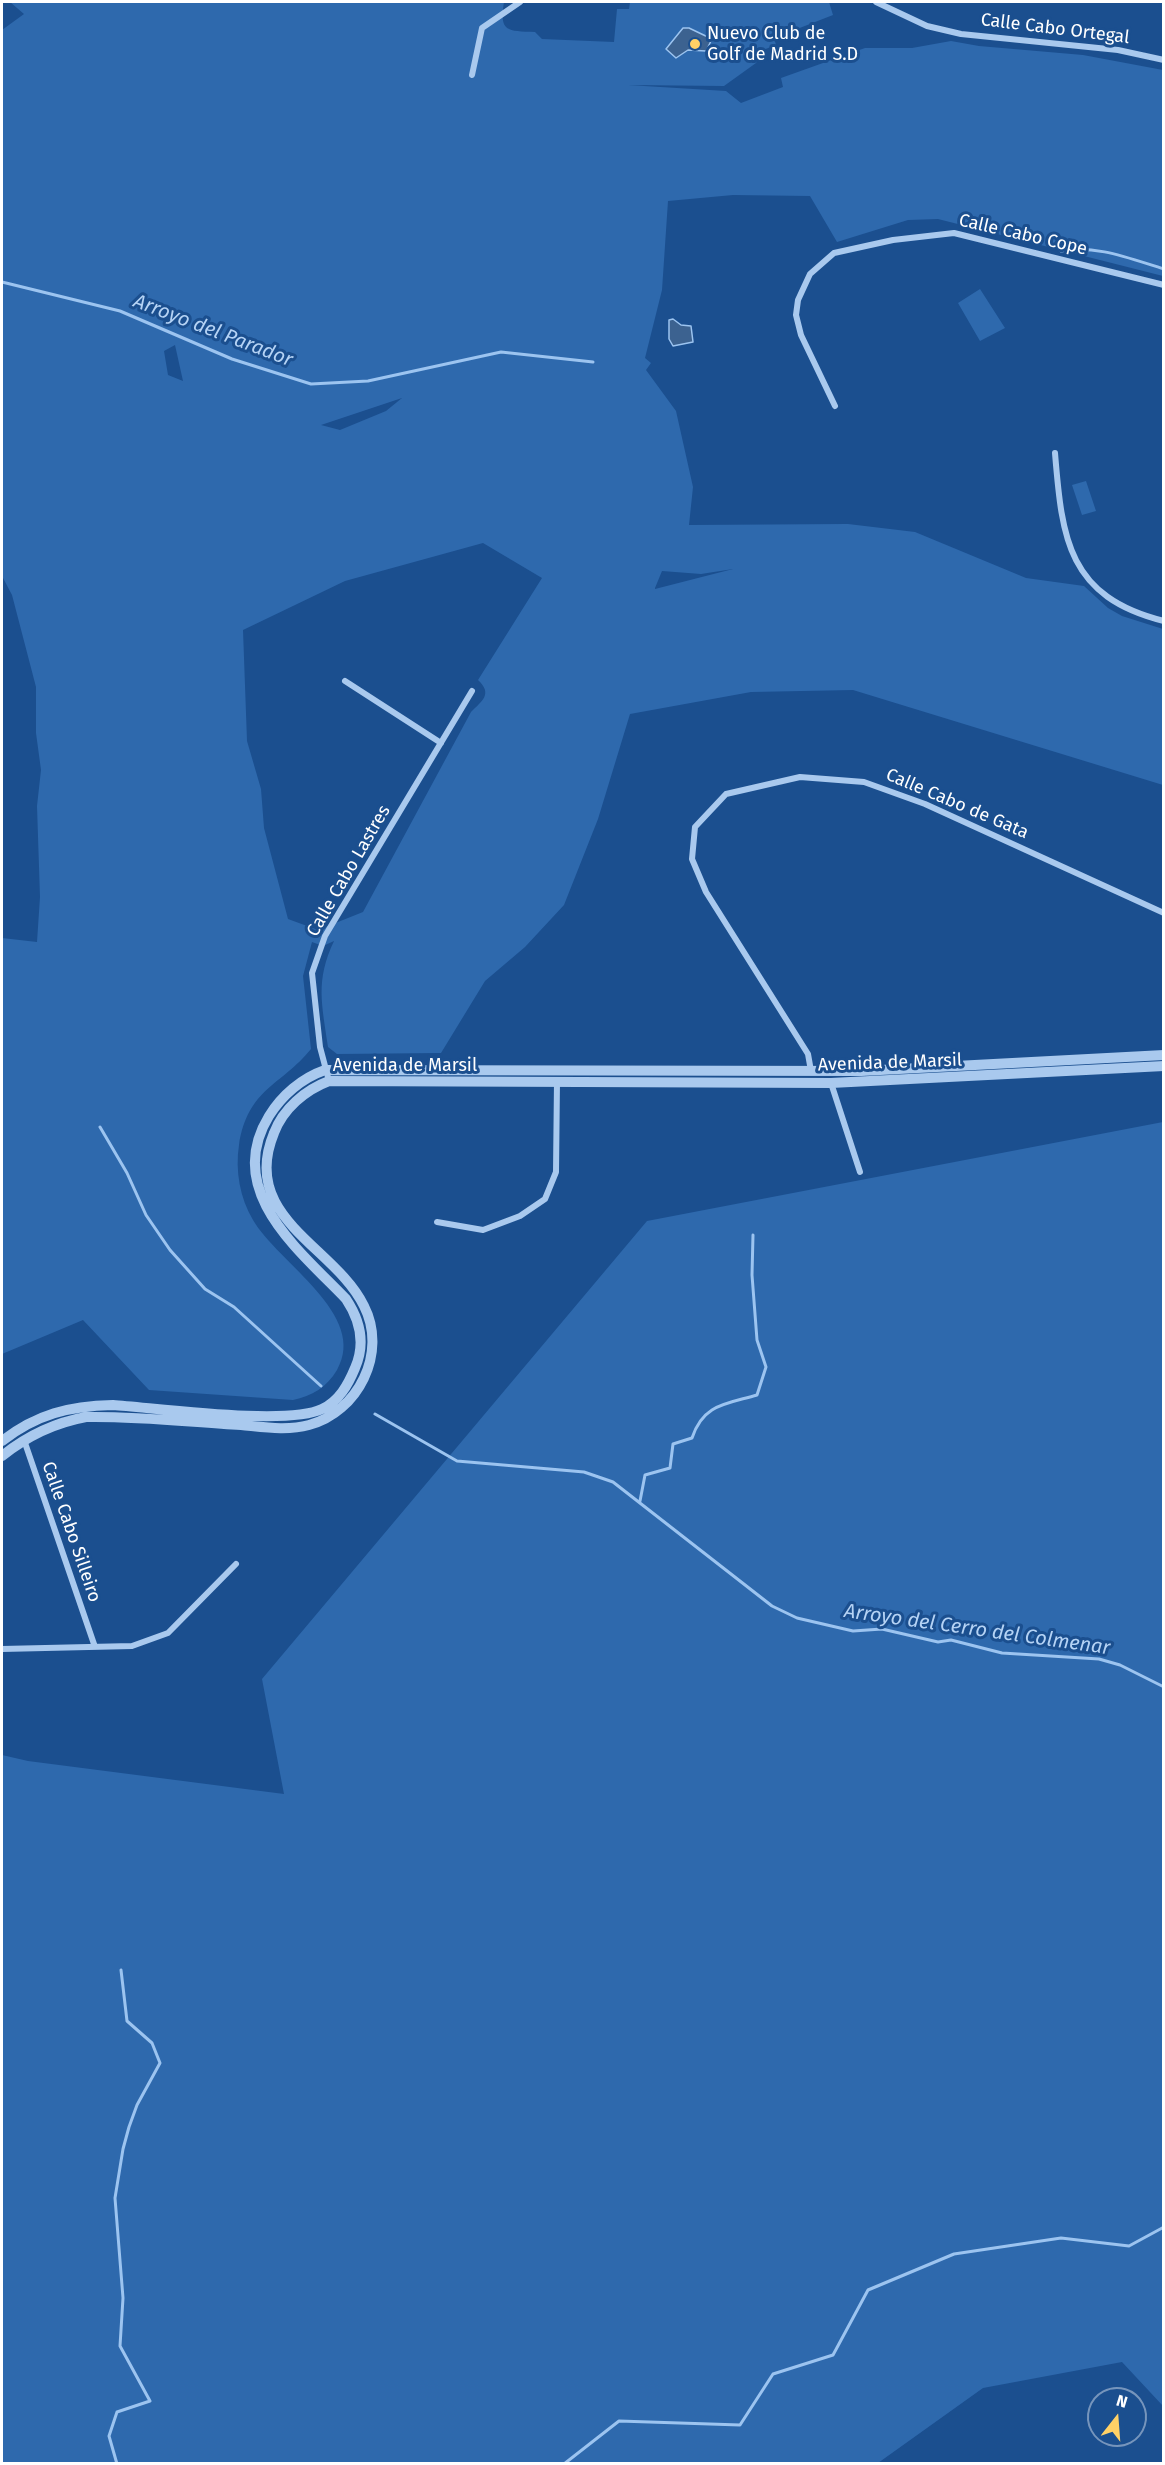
<!DOCTYPE html>
<style>
body{margin:0}
#map{position:relative;width:1165px;height:2465px;overflow:hidden;background:#1b4f8f;font-family:"Fira Sans",sans-serif}
canvas{display:block}
.frame{position:absolute;inset:0;border:3px solid #fff;pointer-events:none}
.north{position:absolute;left:1087px;top:2387px;width:60px;height:60px;box-sizing:border-box;background:#1b4f8f;border:2px solid #7695bc;border-radius:50%;rotate:17deg;font-size:16px;font-weight:700;line-height:24px;text-align:center;color:#fff}
.north::after{content:'';display:block;margin:auto;width:21px;height:27px;background:#ffd166;clip-path:polygon(50% 0,100% 100%,50% 72%,0 100%)}
</style>
<div id="map">
<canvas width="1165" height="2465"></canvas>
<div class="frame"></div>
<div class="north">N</div>
</div>
<script>
const c = document.querySelector('canvas').getContext('2d');
c.lineJoin = 'round';
function paint(path, color) { c.fillStyle = color; c.fill(path, 'evenodd'); }
function strokePath(path, color, width, dash) { c.strokeStyle = color; c.lineWidth = width; c.lineCap = dash ? 'butt' : 'round'; c.setLineDash(dash || []); c.stroke(path); }
function write(font, color, halo, rows, align = 'center') {
  c.font = font + ' "Fira Sans",sans-serif'; c.lineWidth = 6; c.setLineDash([]); c.textBaseline = 'middle'; c.strokeStyle = halo; c.fillStyle = color; for (const [text, x, y, turn = 0] of rows) {
    c.save(); c.translate(x, y); c.rotate((+turn || 0) * Math.PI / 180); c.textAlign = isNaN(turn) ? turn : align; if (halo) c.strokeText(text, 0, 0); c.fillText(text, 0, 0); c.restore();
  }
}
paint(new Path2D(`
 M10,2H504C499,32 507,31 535,32L542,39L614,42L617,9H629L630,2H829L833,15L774,38L776,45L763,50L756,63L724,86L628,85L726,91L741,103L783,87L781,78L865,48H912L951,41L979,46L1083,55L1163,70V276L938,219L908,220L837,242L810,196L733,195L668,201L662,290L645,358L651,363L646,370L676,411L693,487L689,525L848,524L915,532L1026,578L1084,586L1108,608L1122,616L1163,629V785L853,690L751,692L630,714L598,819L564,905L525,947L485,981L441,1053L337,1054L328,1047C322,1004 315,981 334,941L323,946L312,942L303,976L311,1049C281,1086 248,1088 239,1145C235,1171 240,1198 253,1220C278,1263 369,1315 337,1370C327,1387 312,1396 293,1400L149,1390L83,1320L2,1354V938L37,942L40,897L37,806L41,770L36,733V687L12,595L2,576V30L24,14ZM175,345L183,381L168,375L164,351ZM402,398L386,411L340,430L321,425ZM483,543L542,578L478,680C493,694 482,701 471,712L363,912L318,930L288,919L264,828L261,789L247,741L243,630L345,581ZM733,569L655,589V588L662,571L701,574Z
 M980,289L1005,328L980,341L958,303Z
 M1086,481L1096,511L1082,515L1072,485Z
 M1163,1122V2406L1122,2362L983,2388L878,2463H2V1755L28,1761L284,1794L262,1679L647,1221Z`), '#2e69ad');
const water = new Path2D(`
 M683,28H689L712,39L706,51L688,50L676,58L666,49Z
 M673,319L681,325L691,326L693,342L673,346L669,339V320Z`);
paint(water, '#3c6290');
strokePath(water, '#9cc4f0', 1.5);
strokePath(new Path2D(`
 M1061,251C1094,244 1131,259 1164,269
 M2,282L120,311L232,359L311,384L368,381L501,352L593,362
 M100,1127L127,1173L146,1215L170,1250L205,1289L234,1307L321,1386
 M375,1414L457,1461L584,1472L613,1482L772,1606L797,1618L853,1631L882,1629L938,1642L951,1640L1002,1653L1099,1659L1120,1665L1164,1687
 M640,1501L645,1475L670,1468L673,1444L692,1438C703,1404 726,1404 757,1395L766,1367L757,1340L752,1275L753,1235
 M117,2464L109,2436L117,2412L150,2401L120,2346L123,2298L115,2198L123,2149L129,2127L137,2105L160,2063L152,2043L127,2021L121,1970
 M564,2464L619,2421L740,2425L773,2374L833,2355L868,2290L954,2254L1061,2238L1129,2246L1164,2227`), '#9cc4f0', 3);
strokePath(new Path2D(`
 M876,2L927,26L961,34L1118,50L1164,60
 M472,75L482,28L520,2
 M835,406L801,335L796,315L798,300L810,274L834,253L893,240L954,233L1164,285
 M1055,453C1062,539 1068,597 1164,621
 M345,681L441,743
 M811,1071L808,1054L706,892L692,859L695,827L726,794L800,777L864,782L925,804L1164,913
 M329,1081L320,1047L312,973L325,936L472,691
 M831,1083L860,1172
 M437,1222L483,1230L520,1216L545,1199L556,1172L557,1081
 M24,1440L95,1647
 M2,1649L132,1646L168,1633L236,1564`), '#a9c9ee', 6);
strokePath(new Path2D(`
 M2,1441C37,1414 69,1406 113,1405C157,1408 287,1426 322,1409C339,1401 348,1385 355,1368C366,1343 360,1320 346,1299C299,1250 223,1191 269,1116C282,1095 302,1078 325,1070L861,1071L1164,1055
 M2,1456C27,1436 53,1423 86,1417C138,1416 189,1422 241,1425C263,1427 287,1431 309,1425C358,1412 388,1353 364,1306C335,1246 239,1218 274,1133C283,1109 305,1090 329,1081L831,1083L1164,1066`), '#a9c9ee', 10);
for (const [x, y, r, color] of [
 [695,44,6,"#ffd166"]
]) { const dot = new Path2D(); dot.arc(x, y, r, 0, 2 * Math.PI); c.fillStyle = color; c.fill(dot); strokePath(dot, '#1b4f8f', 2); }
write('18px', '#fff', '#1b4f8f', [
 ["Calle Cabo Ortegal",1055,29,7],
 ["Calle Cabo Cope",1023,235,13],
 ["Calle Cabo de Gata",957,804,23],
 ["Calle Cabo Lastres",349,871,-60],
 ["Avenida de Marsil",890,1063,-2],
 ["Avenida de Marsil",405,1066],
 ["Calle Cabo Silleiro",71,1532,71]
]);
write('18px', '#fff', '#1b4f8f', [
 ["Nuevo Club de",707,34],
 ["Golf de Madrid S.D",707,55]
], 'left');
write('italic 20px', '#b5d3f5', '#1b4f8f', [
 ["Arroyo del Parador",213,331,21],
 ["Arroyo del Cerro del Colmenar",977,1630,8]
]);
</script>
